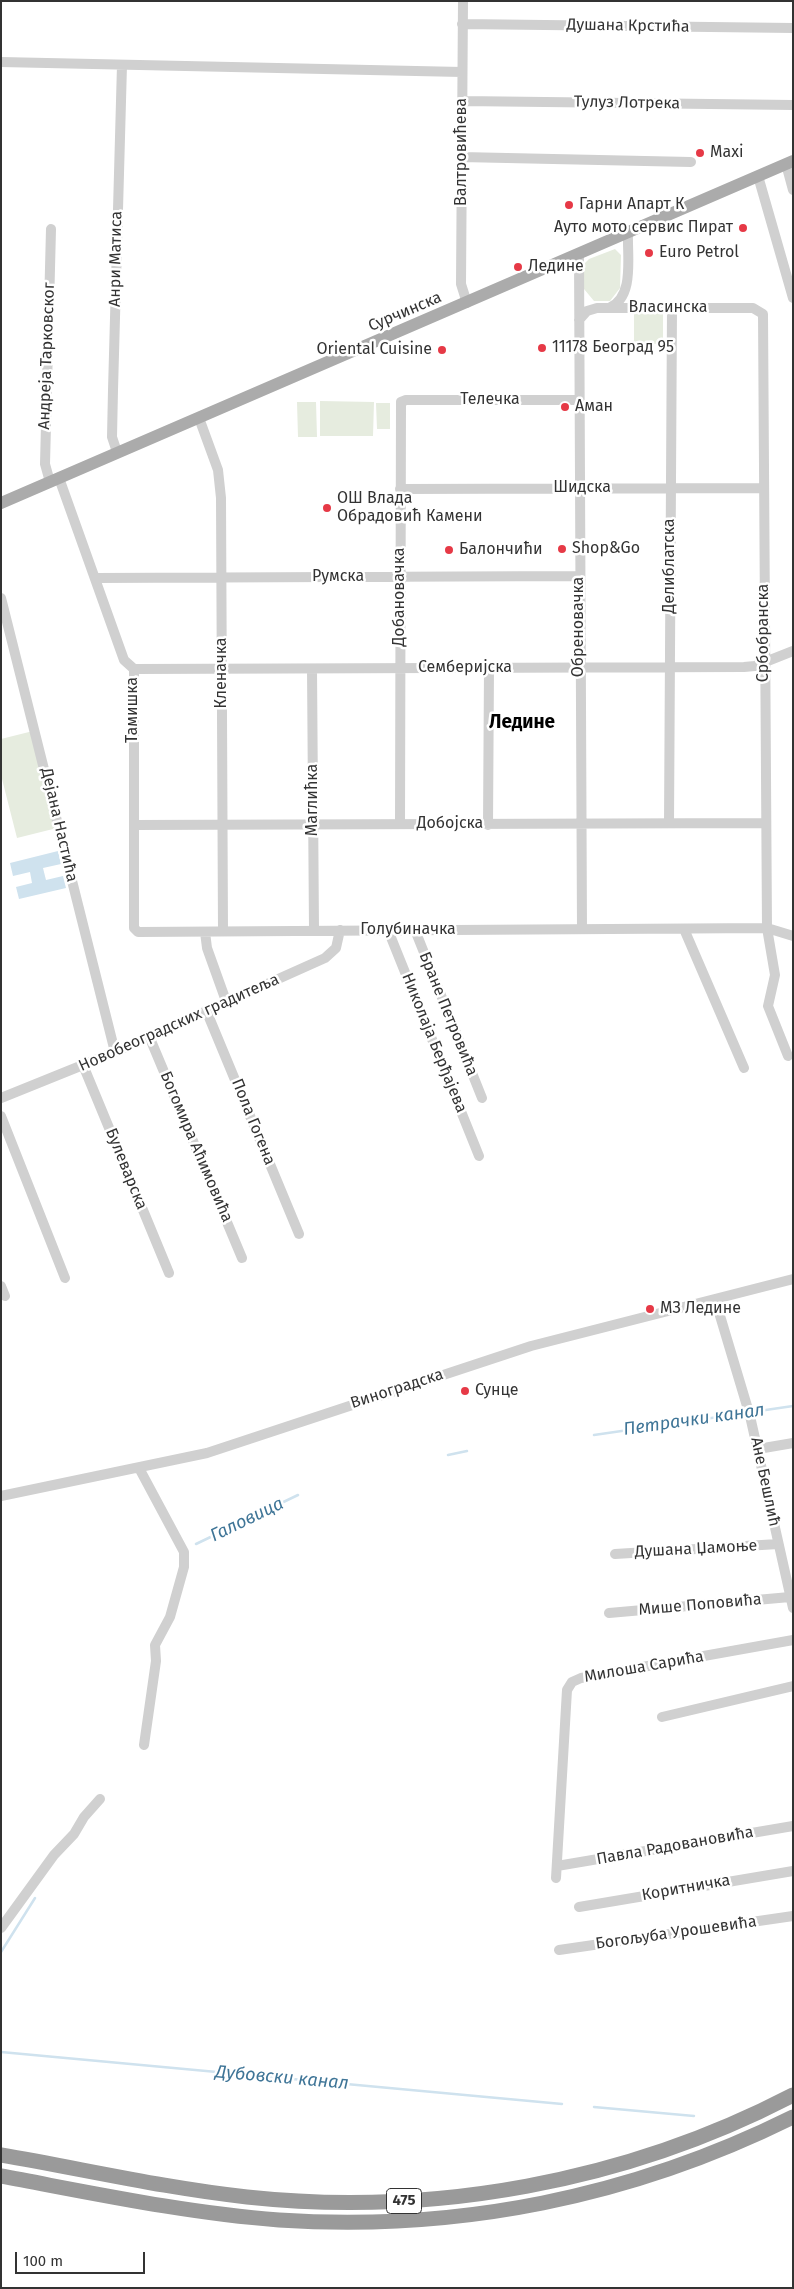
<!DOCTYPE html>
<meta charset="utf-8">
<style>
body{margin:0}
#map{position:relative;width:794px;height:2289px;overflow:hidden;background:#fff;font-family:"Fira Sans",sans-serif}
canvas{display:block}
.frame{position:absolute;inset:0;border:2px solid #333;pointer-events:none}
.scale{position:absolute;left:15px;top:2252px;width:130px;height:22px;box-sizing:border-box;border:2px solid #333;border-top:0;padding-left:6px;font-size:15px;line-height:18px;white-space:nowrap;color:#333;-webkit-text-stroke:4px #fff;paint-order:stroke}
</style>
<div id="map">
<canvas width="794" height="2289"></canvas>
<div class="frame"></div>
<div class="scale">100 m</div>
</div>
<script>
const c = document.querySelector('canvas').getContext('2d');
c.lineJoin = 'round';
function paint(path, color) { c.fillStyle = color; c.fill(path, 'evenodd'); }
function strokePath(path, color, width, dash) { c.strokeStyle = color; c.lineWidth = width; c.lineCap = dash ? 'butt' : 'round'; c.setLineDash(dash || []); c.stroke(path); }
function write(font, color, halo, rows, align = 'center') {
  c.font = font + ' "Fira Sans",sans-serif'; c.lineWidth = 5; c.setLineDash([]); c.textBaseline = 'middle'; c.strokeStyle = halo; c.fillStyle = color; for (const [text, x, y, turn = 0] of rows) {
    c.save(); c.translate(x, y); c.rotate((+turn || 0) * Math.PI / 180); c.textAlign = isNaN(turn) ? turn : align; if (halo) c.strokeText(text, 0, 0); c.fillText(text, 0, 0); c.restore();
  }
}
paint(new Path2D(`
 M615,249L621,255L620,288L610,301H594L584,289V264L589,259Z
 M663,312V344H634V313Z
 M320,401L374,402L373,436H320Z
 M297,402H316L317,437H298Z
 M376,403H390V429H377Z
 M33,731L57,828L17,838L1,775V739Z`), '#e6ecdf');
paint(new Path2D(`
 M58,851L61,864L43,868L46,880L63,876L66,888L19,899L16,887L32,883L30,872L13,876L10,863Z`), '#cfe2ee');
strokePath(new Path2D(`
 M752,1412L793,1406
 M594,1435L746,1413
 M448,1455L467,1451
 M196,1544L298,1495
 M1,1952L35,1898
 M1,2052L562,2104
 M594,2107L694,2116`), '#cfe2ee', 2.5);
strokePath(new Path2D(`
 M463,1L461,284L467,303
 M462,24L793,28
 M1,62L462,72
 M462,101L793,105
 M461,157L691,162
 M786,164L793,190
 M758,176L793,298
 M579,255L582,929
 M609,308C635,297 627,257 628,233
 M579,320L587,311L597,308H753L763,314L767,928L775,975L768,1006L788,1056
 M199,418L218,470L221,498L223,931
 M117,452L112,437L113,390L122,65
 M59,478L124,660L134,669V928L138,932L767,928L793,936
 M50,482L45,464L51,229
 M400,489L763,488
 M96,578L579,576
 M1,598L115,1052
 M134,669L744,667L755,666L793,651
 M312,669L314,930
 M669,823L672,309
 M400,824L401,402L406,400H579
 M134,825L765,823
 M488,825L489,668
 M684,929L744,1068
 M388,930L479,1156
 M415,930L482,1098
 M205,932L207,948L226,1001
 M206,1010L299,1234
 M149,1036L242,1258
 M83,1065L169,1273
 M1,1098L115,1052L325,958L336,948L340,930
 M1,1116L65,1278
 M1,1286L5,1296
 M715,1299L750,1416L793,1608
 M758,1449L793,1443
 M139,1468L184,1552V1567L170,1617L155,1645L156,1661L144,1745
 M1,1496L207,1453L531,1346L793,1279
 M615,1554L778,1544
 M609,1613L790,1597
 M662,1717L793,1686
 M557,1866L793,1826
 M556,1878L567,1690L572,1682L581,1678L793,1640
 M579,1907L793,1871
 M1,1928L54,1855L74,1834L84,1817L100,1799
 M559,1950L793,1916`), '#d0d0d0', 10);
strokePath(new Path2D(`
 M1,503L793,161`), '#ababab', 12);
strokePath(new Path2D(`
 M1,2155C83,2169 164,2188 247,2197C433,2217 626,2182 793,2095
 M1,2176C93,2193 186,2213 279,2220C458,2232 632,2197 793,2117`), '#9a9a9a', 15);
for (const [x, y, r, color] of [
 [700,153,5,"#e63946"],
 [569,205,5,"#e63946"],
 [743,228,5,"#e63946"],
 [649,253,5,"#e63946"],
 [518,267,5,"#e63946"],
 [542,348,5,"#e63946"],
 [442,350,5,"#e63946"],
 [565,407,5,"#e63946"],
 [327,508,5,"#e63946"],
 [562,549,5,"#e63946"],
 [449,550,5,"#e63946"],
 [650,1309,5,"#e63946"],
 [465,1391,5,"#e63946"]
]) { const dot = new Path2D(); dot.arc(x, y, r, 0, 2 * Math.PI); c.fillStyle = color; c.fill(dot); strokePath(dot, '#fff', 2); }
for (const [x, y, w] of [
 [404,2201,35]
]) { const box = new Path2D(); box.roundRect(x - w / 2, y - 12.5, w, 25, 4); c.fillStyle = '#fff'; c.fill(box); strokePath(box, '#333', 1); }
write('bold 15px', '#333', null, [
 ["475",404,2201]
]);
write('16px', '#333', '#fff', [
 ["Душана Крстића",628,26,1],
 ["Тулуз Лотрека",627,103,1],
 ["Валтровићева",462,152,-90],
 ["Анри Матиса",116,259,-89],
 ["Власинска",668,308],
 ["Сурчинска",405,312,-23],
 ["Андреја Тарковског",47,356,-88],
 ["Телечка",490,400],
 ["Шидска",582,488],
 ["Делиблатска",670,566,-90],
 ["Румска",338,577],
 ["Добановачка",400,597,-90],
 ["Обреновачка",579,627,-90],
 ["Србобранска",764,633,-90],
 ["Семберијска",465,668],
 ["Кленачка",222,673,-90],
 ["Тамишка",133,710,-90],
 ["Маглићка",313,800,-90],
 ["Добојска",450,824],
 ["Дејана Настића",59,825,77],
 ["Голубиначка",408,930],
 ["Бране Петровића",448,1014,68],
 ["Новобеоградских градитеља",179,1023,-24],
 ["Николаја Берђајева",434,1043,68],
 ["Пола Гогена",253,1122,68],
 ["Богомира Аћимовића",196,1147,67],
 ["Булеварска",126,1169,68],
 ["Виноградска",397,1389,-18],
 ["Ане Бешлић",765,1482,78],
 ["Душана Џамоње",696,1549,-3],
 ["Мише Поповића",700,1605,-5],
 ["Милоша Сарића",644,1667,-10],
 ["Павла Радовановића",675,1846,-10],
 ["Коритничка",686,1888,-10],
 ["Богољуба Урошевића",676,1933,-8]
]);
write('16px', '#333', '#fff', [
 ["Maxi",710,153],
 ["Гарни Апарт К",579,205],
 ["Ауто мото сервис Пират",733,228,"right"],
 ["Euro Petrol",659,253],
 ["Ледине",528,267],
 ["11178 Београд 95",552,348],
 ["Oriental Cuisine",432,350,"right"],
 ["Аман",575,407],
 ["ОШ Влада",337,499],
 ["Обрадовић Камени",337,517],
 ["Shop&Go",572,549],
 ["Балончићи",459,550],
 ["МЗ Ледине",660,1309],
 ["Сунце",475,1391]
], 'left');
write('italic 18px', '#3f7597', '#fff', [
 ["Петрачки канал",694,1420,-8],
 ["Галовица",247,1520,-26],
 ["Дубовски канал",282,2078,5]
]);
write('bold 19px', '#000', '#fff', [
 ["Ледине",522,723]
]);
</script>
